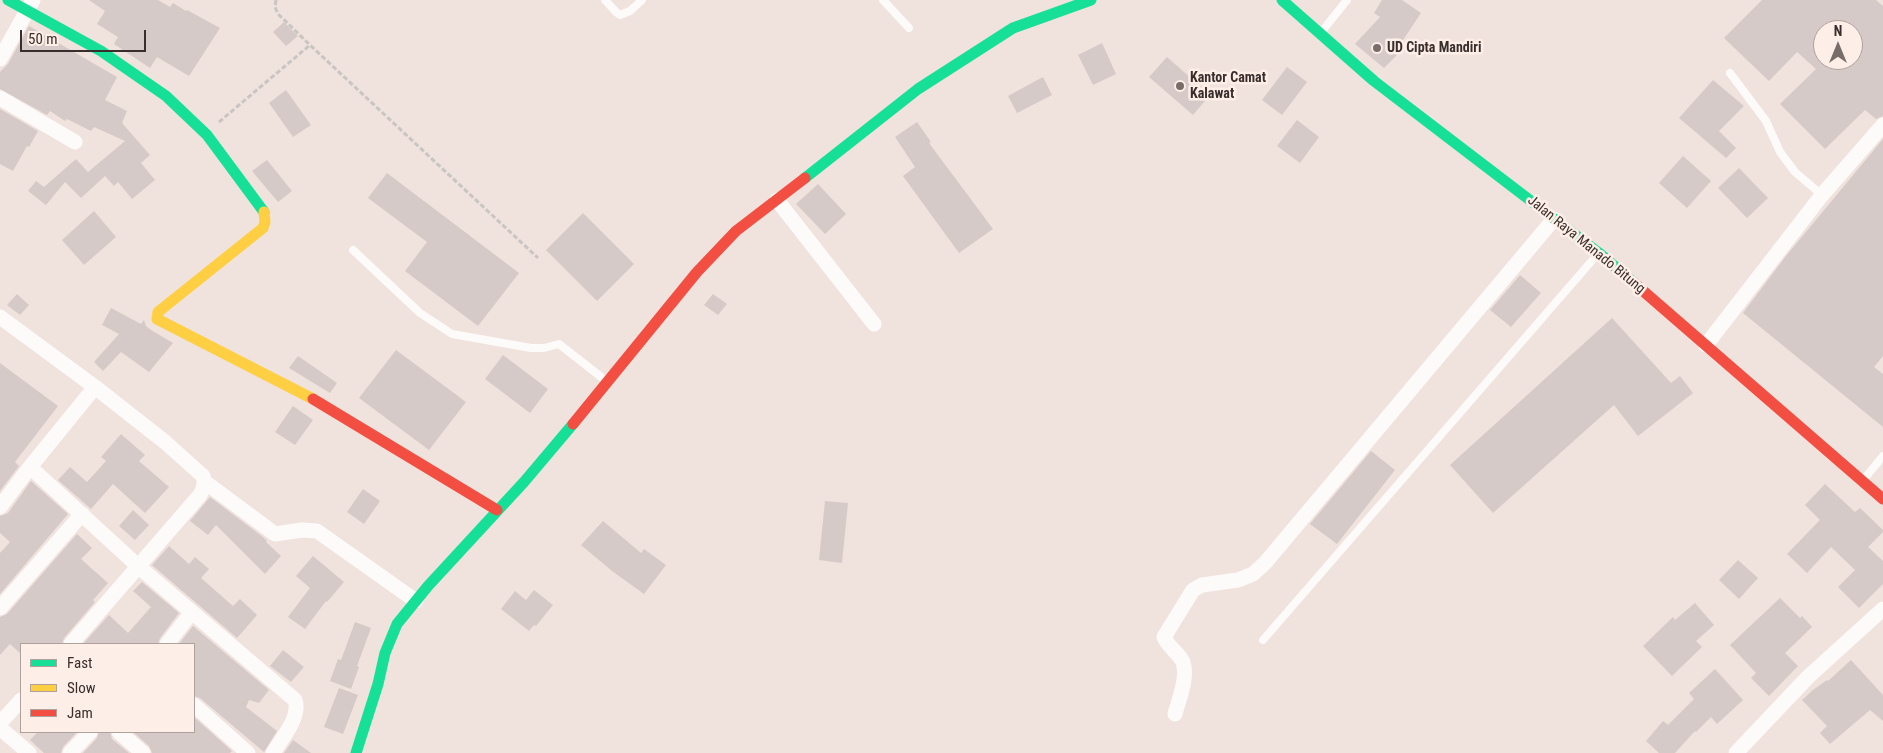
<!DOCTYPE html>
<style>
body{margin:0}
#map{position:relative;width:1883px;height:753px;overflow:hidden;background:#f0e2dc;font-family:"Roboto Condensed",sans-serif}
canvas{display:block}
.legend{position:absolute;left:20px;top:643px;width:175px;height:90px;box-sizing:border-box;background:#feeee8;border:1px solid #afa19c;margin:0;padding:6px 9px;list-style:none;font-size:15px;color:#382e2b}
.legend li{display:flex;align-items:center;gap:10px;height:25px}
.legend b{width:25px;border:1px solid #afa19c}
.north{position:absolute;left:1813px;top:20px;width:50px;height:50px;box-sizing:border-box;background:#feeee8;border:1px solid #afa19c;border-radius:50%;rotate:0deg;font-size:14px;font-weight:700;line-height:20px;text-align:center;color:#382e2b}
.north::after{content:'';display:block;margin:auto;width:18px;height:22px;background:#786d69;clip-path:polygon(50% 0,100% 100%,50% 72%,0 100%)}
.scale{position:absolute;left:20px;top:30px;width:126px;height:22px;box-sizing:border-box;border:2px solid #382e2b;border-top:0;padding-left:6px;font-size:15px;line-height:18px;white-space:nowrap;color:#382e2b;-webkit-text-stroke:4px #feeee8;paint-order:stroke}
</style>
<div id="map">
<canvas width="1883" height="753"></canvas>
<ul class="legend">
<li><b style="height:6px;background:#16e098"></b>Fast</li>
<li><b style="height:6px;background:#ffcf43"></b>Slow</li>
<li><b style="height:6px;background:#f24e42"></b>Jam</li>
</ul>
<div class="north">N</div>
<div class="scale">50 m</div>
</div>
<script>
const c = document.querySelector('canvas').getContext('2d');
c.lineJoin = 'round';
function paint(path, color) { c.fillStyle = color; c.fill(path, 'evenodd'); }
function strokePath(path, color, width, dash) { c.strokeStyle = color; c.lineWidth = width; c.lineCap = dash ? 'butt' : 'round'; c.setLineDash(dash || []); c.stroke(path); }
function write(font, color, halo, rows, align = 'center') {
  c.font = font + ' "Roboto Condensed",sans-serif'; c.lineWidth = 5; c.setLineDash([]); c.textBaseline = 'middle'; c.strokeStyle = halo; c.fillStyle = color; for (const [text, x, y, turn = 0] of rows) {
    c.save(); c.translate(x, y); c.rotate((+turn || 0) * Math.PI / 180); c.textAlign = isNaN(turn) ? turn : align; if (halo) c.strokeText(text, 0, 0); c.fillText(text, 0, 0); c.restore();
  }
}
paint(new Path2D(`
 M89,0H158L170,7L173,3L186,11L187,10L220,28L189,76L157,57L150,68L114,44L118,37L97,24L105,11Z
 M1382,0H1402L1421,13L1397,49L1401,51L1384,68L1355,44L1380,17L1374,13Z
 M1762,0H1876L1883,6V116L1876,119L1865,110L1825,149L1780,104L1816,69L1797,52L1769,81L1724,38ZM1823,30H1853V60H1823Z
 M284,22L298,36L286,46L273,32Z
 M29,26L117,77L105,100L127,111L122,123L150,155L141,163L155,180L132,199L118,182L114,186L105,176L81,198L65,182L46,205L28,191L36,181L44,187L76,159L88,172L125,141L94,127L91,131L67,119L65,121L50,111L47,115L0,89V72L8,64Z
 M1102,43L1116,74L1093,85L1078,55Z
 M1167,57L1210,95L1193,115L1149,77Z
 M1287,67L1307,82L1282,115L1262,100Z
 M1043,77L1052,95L1017,113L1008,96Z
 M1713,80L1744,106L1719,131L1736,148L1726,158L1679,118Z
 M286,90L311,125L293,137L269,103Z
 M0,109L38,131L29,147L27,146L13,171L0,164Z
 M1297,120L1319,137L1300,163L1277,146Z
 M917,122L931,142L929,143L993,229L959,253L903,176L915,167L895,137Z
 M1883,139V356L1874,367L1883,374V427L1743,313L1786,256Z
 M1683,156L1711,181L1687,208L1659,183Z
 M267,160L292,191L278,202L252,171Z
 M1739,168L1768,198L1747,218L1718,188Z
 M387,173L519,273L478,326L405,271L427,242L368,198Z
 M818,184L846,214L825,234L796,204Z
 M94,211L116,237L84,265L62,240Z
 M583,213L634,264L597,301L546,250Z
 M1520,275L1541,293L1511,327L1490,310Z
 M17,294L29,305L20,315L7,305Z
 M713,294L727,304L718,315L704,305Z
 M111,308L141,324L144,320L146,326L151,330L173,343L149,372L121,352L103,371L94,362L119,334L102,325Z
 M1612,318L1671,383L1680,376L1693,393L1638,436L1614,405L1493,513L1450,465Z
 M396,350L466,402L429,450L359,398Z
 M503,355L548,389L530,413L485,379Z
 M298,356L337,383L330,393L289,368Z
 M0,363L58,406L15,462L19,466L0,491Z
 M293,406L313,420L295,445L275,432Z
 M121,434L145,455L139,461L169,487L145,513L113,484L91,509L58,480L70,467L87,482L106,461L101,457Z
 M1371,451L1395,470L1337,544L1310,524Z
 M31,481L68,514L0,594V553L10,542L0,533V516L8,513Z
 M1825,484L1855,512L1860,508L1883,530V532L1868,547L1883,561V584L1859,608L1838,587L1855,570L1831,547L1807,573L1787,554L1820,520L1805,505Z
 M363,489L380,501L364,524L347,512Z
 M210,497L263,537L267,541L266,542L281,556L265,574L216,525L208,535L190,521Z
 M825,501L848,503L842,563L819,560Z
 M133,510L149,525L135,540L119,526Z
 M603,521L641,553L644,549L666,565L644,594L612,571L581,545Z
 M77,534L92,548L81,559L108,583L93,600L95,602L64,638L62,644H21V654L10,644L0,655V617L7,614Z
 M169,546L189,564L195,557L209,569L201,578L233,606L240,599L257,615L237,638L152,565Z
 M313,556L344,582L327,602L326,601L305,629L288,617L310,588L296,576Z
 M1738,560L1758,578L1739,599L1719,580Z
 M142,582L179,613L160,638L158,644H83L109,615L128,633L151,607L133,591Z
 M534,590L553,605L536,626L534,625L529,631L501,609L515,591L526,600Z
 M1780,598L1800,618L1802,616L1812,627L1785,653L1798,666L1769,696L1751,678L1756,673L1730,645Z
 M1695,603L1714,625L1696,641L1702,647L1672,676L1643,646L1673,617L1675,620Z
 M355,622L371,628L357,666L359,667L351,689L330,681L338,659L341,660Z
 M193,626L269,690L259,703L249,700L246,707L277,731L264,752L200,698L194,696V644H179Z
 M283,650L304,667L291,682L270,666Z
 M1851,660L1883,695V721L1870,710L1830,744L1820,733L1827,726L1802,700L1813,690L1827,680L1828,681Z
 M1715,669L1743,700L1717,724L1711,717L1696,732L1695,731L1675,753H1659L1646,741L1663,721L1668,725L1694,699L1689,693Z
 M339,688L358,695L343,734L324,727Z
 M194,717L232,751L230,753H152L149,746L133,732H194Z
 M38,732H77L63,747L61,753H44L30,740Z
 M99,732H110L112,739L129,753H83L97,738Z
 M293,740L311,753H284Z`), '#d6cac8');
strokePath(new Path2D(`
 M276,0L275,7L278,14L310,45
 M219,122L310,45L538,258`), '#c9c5c3', 3, [5, 2.5]);
strokePath(new Path2D(`
 M605,0L616,12L620,15L630,11L642,0
 M883,0L909,28
 M1323,30L1347,0
 M1730,73L1766,121L1780,152L1795,172L1822,195
 M353,250L420,313L452,334L531,348H544L559,344L605,380
 M1865,478L1883,456
 M1263,640L1596,256`), '#fdfbfa', 8);
strokePath(new Path2D(`
 M0,59L33,0
 M0,98L75,142
 M777,200L874,324
 M0,317L95,387L165,442L203,476C205,484 204,488 200,495L71,644
 M1706,345L1822,195L1883,125
 M95,387L30,467L139,567L295,700C301,717 282,738 273,753
 M205,482L275,534L302,530L317,531L416,601
 M0,507L30,467
 M0,608L82,514
 M167,644L192,612
 M194,705L248,753
 M1175,714C1179,699 1188,678 1183,662C1179,653 1168,647 1164,637L1193,590L1202,585L1238,580L1253,574L1265,563L1554,219
 M0,723L21,700
 M0,728L29,753
 M119,732L143,753
 M70,753L90,732
 M1736,753L1808,677L1883,609`), '#fdfbfa', 15);
strokePath(new Path2D(`
 M8,0L101,51L166,96L207,135L264,212
 M1282,0L1374,81L1599,253L1634,283
 M805,178L918,89L1013,28L1091,0
 M356,753L378,684L385,653L397,624L428,586L524,482L573,424`), '#16e098', 11);
strokePath(new Path2D(`
 M264,212L265,222L263,228L158,312L157,319L313,399`), '#ffcf43', 11);
strokePath(new Path2D(`
 M1634,283L1883,499
 M313,399L497,510
 M573,424L697,272L736,231L805,178`), '#f24e42', 11);
for (const [x, y, r, color] of [
 [1377,48,5,"#786d69"],
 [1180,86,5,"#786d69"]
]) { const dot = new Path2D(); dot.arc(x, y, r, 0, 2 * Math.PI); c.fillStyle = color; c.fill(dot); strokePath(dot, '#feeee8', 2); }
write('bold 14px', '#382e2b', '#feeee8', [
 ["UD Cipta Mandiri",1387,48],
 ["Kantor Camat",1190,78],
 ["Kalawat",1190,94]
], 'left');
write('14px', '#382e2b', '#feeee8', [
 ["Jalan Raya Manado Bitung",1586,245,39]
]);
</script>
